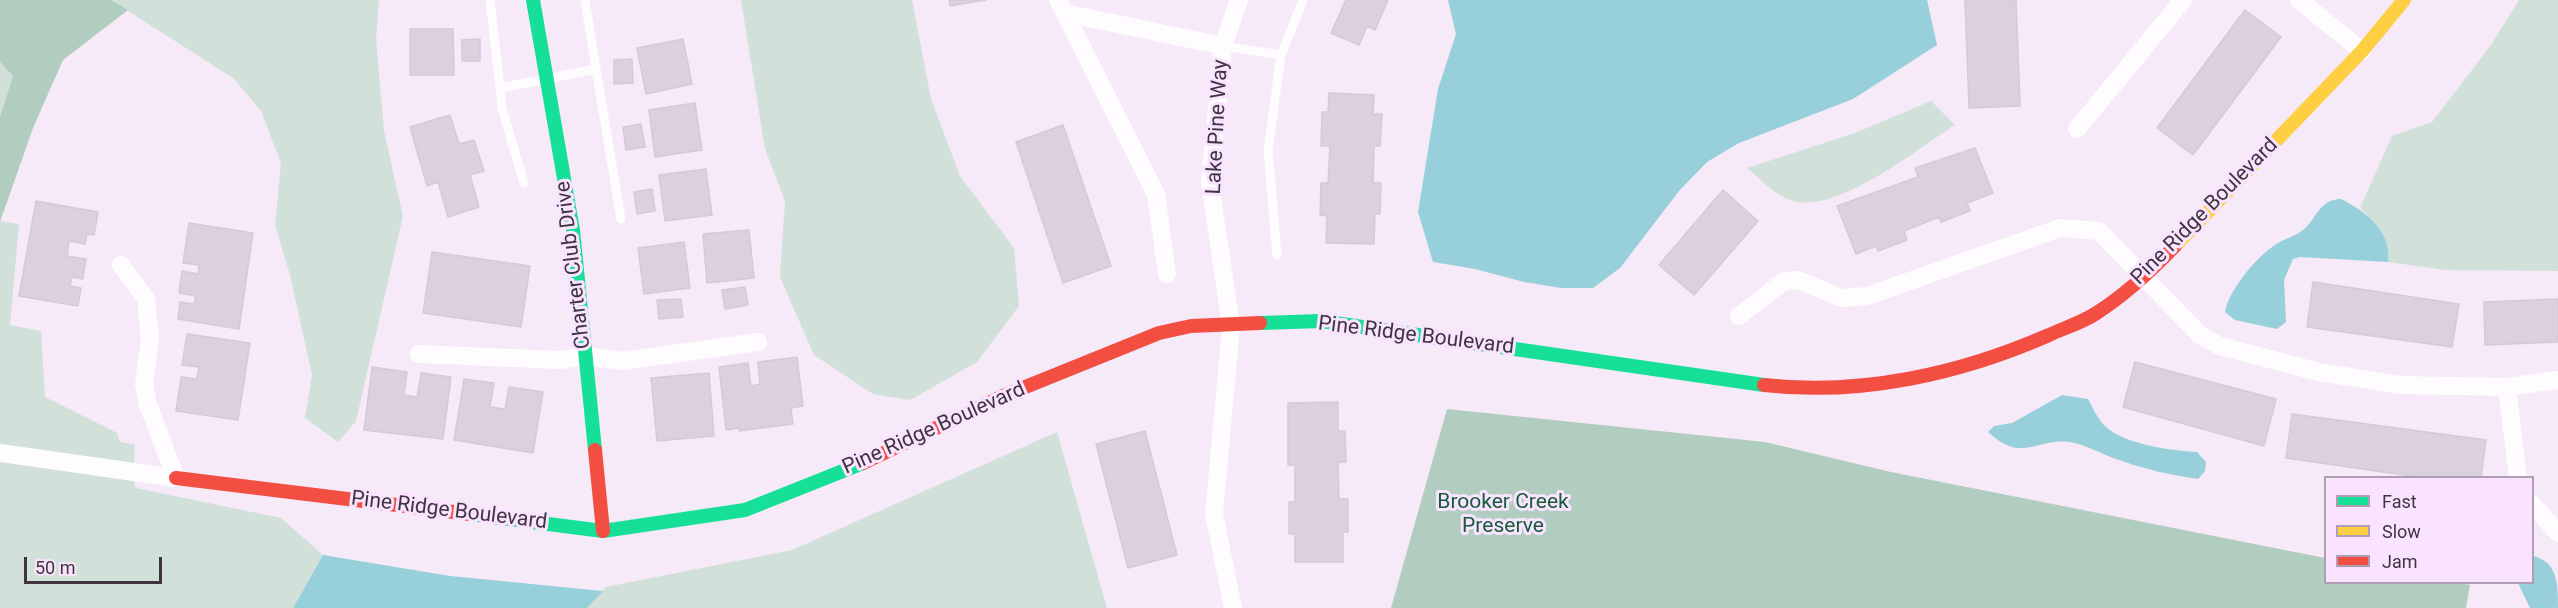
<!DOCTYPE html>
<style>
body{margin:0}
#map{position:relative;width:2558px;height:608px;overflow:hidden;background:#f6e9f8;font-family:Roboto,sans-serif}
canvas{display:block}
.legend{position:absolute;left:2324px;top:476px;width:210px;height:108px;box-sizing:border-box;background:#fae3fe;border:2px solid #af9db2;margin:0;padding:8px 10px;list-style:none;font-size:18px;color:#3e3540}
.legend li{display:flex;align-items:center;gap:12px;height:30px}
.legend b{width:30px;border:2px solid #af9db2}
.scale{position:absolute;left:24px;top:557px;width:138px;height:27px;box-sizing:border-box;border:3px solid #3e3540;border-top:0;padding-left:8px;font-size:18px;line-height:21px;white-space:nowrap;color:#3e3540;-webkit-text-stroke:4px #fae3fe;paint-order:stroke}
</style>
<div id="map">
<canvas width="2558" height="608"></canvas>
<ul class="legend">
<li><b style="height:8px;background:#16e098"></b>Fast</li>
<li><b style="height:8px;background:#ffcf43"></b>Slow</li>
<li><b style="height:8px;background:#f24e42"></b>Jam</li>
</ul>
<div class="scale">50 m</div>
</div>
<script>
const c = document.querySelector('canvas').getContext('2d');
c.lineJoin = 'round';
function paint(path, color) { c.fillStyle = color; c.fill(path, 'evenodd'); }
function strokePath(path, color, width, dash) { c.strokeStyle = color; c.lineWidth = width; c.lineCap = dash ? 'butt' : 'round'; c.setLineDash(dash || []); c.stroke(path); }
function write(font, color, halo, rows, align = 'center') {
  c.font = font + ' Roboto,sans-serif'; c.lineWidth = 6; c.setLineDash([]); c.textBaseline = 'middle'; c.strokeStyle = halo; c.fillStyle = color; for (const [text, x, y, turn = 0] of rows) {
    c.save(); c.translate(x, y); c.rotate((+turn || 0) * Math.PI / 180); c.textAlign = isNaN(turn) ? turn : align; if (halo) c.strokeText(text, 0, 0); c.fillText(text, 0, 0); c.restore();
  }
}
paint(new Path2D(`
 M111,0H379L376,38L384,131L403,216L356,421L338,442L305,418L312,375L290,275L275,225L281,163L261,111L233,78Z
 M741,0H912L931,99L960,176L1014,248L1019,306L977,362L910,400L873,394L814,355L780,277L785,201L765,149Z
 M2519,0H2558V271L2445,270L2388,262C2391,240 2376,223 2360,208L2392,136L2432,122L2491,45Z
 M0,62L13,76L0,117Z
 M1931,101L1955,125C1916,149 1829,223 1783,197C1770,190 1758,177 1747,168L1855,133Z
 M0,221L19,224L10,325L41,331L45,397L117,433L120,442L135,445L133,481L136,488L281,518L323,555L293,608H0Z
 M1057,432L1107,608H587L606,587L792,550Z`), '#d1e1da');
paint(new Path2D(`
 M0,0H111L128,10L63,60L33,128L0,222V117L13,76L0,62Z
 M1447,409L1765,442L1891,472L2325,558L2326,582H2454L2470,585L2466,608H1391Z`), '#b1cdbf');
paint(new Path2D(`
 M1448,0H1927L1937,45L1853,99L1739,143L1707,162L1679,191L1620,268L1593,288H1561L1524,282L1475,269L1433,262L1418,212L1438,89L1456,34Z
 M2341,199C2365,211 2392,231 2388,262L2300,257L2293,259L2284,280L2286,322L2277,329L2235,320L2225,312C2229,289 2258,255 2278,243C2286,238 2296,236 2303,230C2317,219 2319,199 2341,199Z
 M2062,395L2088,399C2093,408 2098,420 2106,427C2124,444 2173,451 2197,452L2206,462L2205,471L2198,479C2172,475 2147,470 2122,461C2104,456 2088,445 2070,442C2035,438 2023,464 1988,432L1994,426L2012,423Z
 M323,555L450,576L603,591L587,608H293Z
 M2533,556C2558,562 2558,584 2558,608H2530L2518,583L2532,582Z`), '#97d0da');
const building = new Path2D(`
 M949,0H986L950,6Z
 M1346,0H1388L1375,30L1367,26L1359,45L1331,33Z
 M1965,0H2016L2020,106L1969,108Z
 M2245,10L2281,37L2193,155L2157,128Z
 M410,29H453L454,75H410Z
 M480,39V61H462V40Z
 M683,39L692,84L646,94L637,48Z
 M632,59L633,83L614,84V60Z
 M1329,93L1374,95L1373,114H1382L1380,146H1374L1373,183H1381L1380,214H1375L1374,244L1326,243L1327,216L1320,215L1321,183H1328L1330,146H1321L1322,112H1328Z
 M695,103L702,150L655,157L649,110Z
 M450,115L459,144L474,140L484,171L470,175L479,207L448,217L438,182L427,186L410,127Z
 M641,124L645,147L626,150L623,127Z
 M1063,125L1111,266L1063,283L1016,142Z
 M1975,148L1993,193L1967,203L1970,211L1941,222L1939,217L1904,231L1907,240L1878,251L1876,246L1856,254L1837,206L1918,177L1915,168Z
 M706,169L712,215L665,221L659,175Z
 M652,189L655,211L637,214L634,192Z
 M1723,190L1758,221L1694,295L1659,265Z
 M36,201L98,212L94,235L87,234L85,244L69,241L67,256L86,259L83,279L72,277L70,286L81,288L78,306L19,296Z
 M189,223L253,233L239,329L178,319L180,302L194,304L196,296L179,293L182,271L198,274L199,265L183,263Z
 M749,230L754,278L707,283L703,234Z
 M684,242L690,288L644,294L638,248Z
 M432,252L530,266L521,327L423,313Z
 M2313,282L2459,304L2452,347L2307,327Z
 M745,287L748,305L725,309L722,290Z
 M681,299L683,317L659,319L657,300Z
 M2558,299V342L2485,345L2484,302Z
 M187,334L250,343L238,420L176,411L181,377L197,379L199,367L182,365Z
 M797,357L803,406L791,408L793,424L739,431V428L726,430L719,367L748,363L751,386L760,384L758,362Z
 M2135,362L2276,399L2264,446L2123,407Z
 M372,367L407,372L404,395L417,397L421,373L451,377L443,439L364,430Z
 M709,373L714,436L657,441L651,378Z
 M464,379L494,383L490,407L505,409L509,387L543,392L533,453L454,440Z
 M1338,402V431H1345L1346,462H1338L1339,499H1348V532H1343V562H1295V534H1289V502H1295V465H1288V403Z
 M2292,414L2486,440L2481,478H2425L2286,458Z
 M1145,431L1177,555L1128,568L1096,444Z`);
paint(building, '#dbd1dd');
strokePath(building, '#d4cad6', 1.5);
strokePath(new Path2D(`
 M490,0L500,88
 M585,0L596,69
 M1223,46L1281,55L1268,151L1277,255
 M1281,55L1303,0
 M524,183L502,108L500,88L596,69L621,219`), '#fefcfe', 9);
strokePath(new Path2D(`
 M1058,0L1156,194L1167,274
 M2299,0L2362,51
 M1065,13L1223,46
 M2077,129L2183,0
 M1739,316L1784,281L1798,280L1842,298L1867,296L2060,228L2099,231L2200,335L2220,346L2319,372L2400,385L2507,387L2558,380
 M419,354L560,360L585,356L622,361L758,342
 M2507,387L2518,478
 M0,453L176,478L148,405L144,384L150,339L146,299L121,265
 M2532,504L2558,533
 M1233,608L1214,514L1231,327L1210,182L1223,46L1239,0`), '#fefcfe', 18);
strokePath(new Path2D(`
 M533,0L573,230L595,450
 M1260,323L1321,321L1764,385
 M470,514L603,531L745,510L863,463`), '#16e098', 14);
strokePath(new Path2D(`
 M2175,246L2362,51L2404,0`), '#ffcf43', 14);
strokePath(new Path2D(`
 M1764,385C1861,396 1960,374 2049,335C2064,328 2081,323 2095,314C2125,295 2151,271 2175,246
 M595,450L603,531
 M863,463L1003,396L1159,333L1191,326L1260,323
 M176,478L470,514`), '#f24e42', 14);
write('21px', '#3e3540', '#fae3fe', [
 ["Lake Pine Way",1218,127,-87],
 ["Pine Ridge Boulevard",2205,212,-45],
 ["Charter Club Drive",574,265,-97],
 ["Pine Ridge Boulevard",1416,336,7],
 ["Pine Ridge Boulevard",934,429,-24],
 ["Pine Ridge Boulevard",449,511,7]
]);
write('21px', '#155d39', '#fae3fe', [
 ["Brooker Creek",1503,503],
 ["Preserve",1503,527]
]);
</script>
